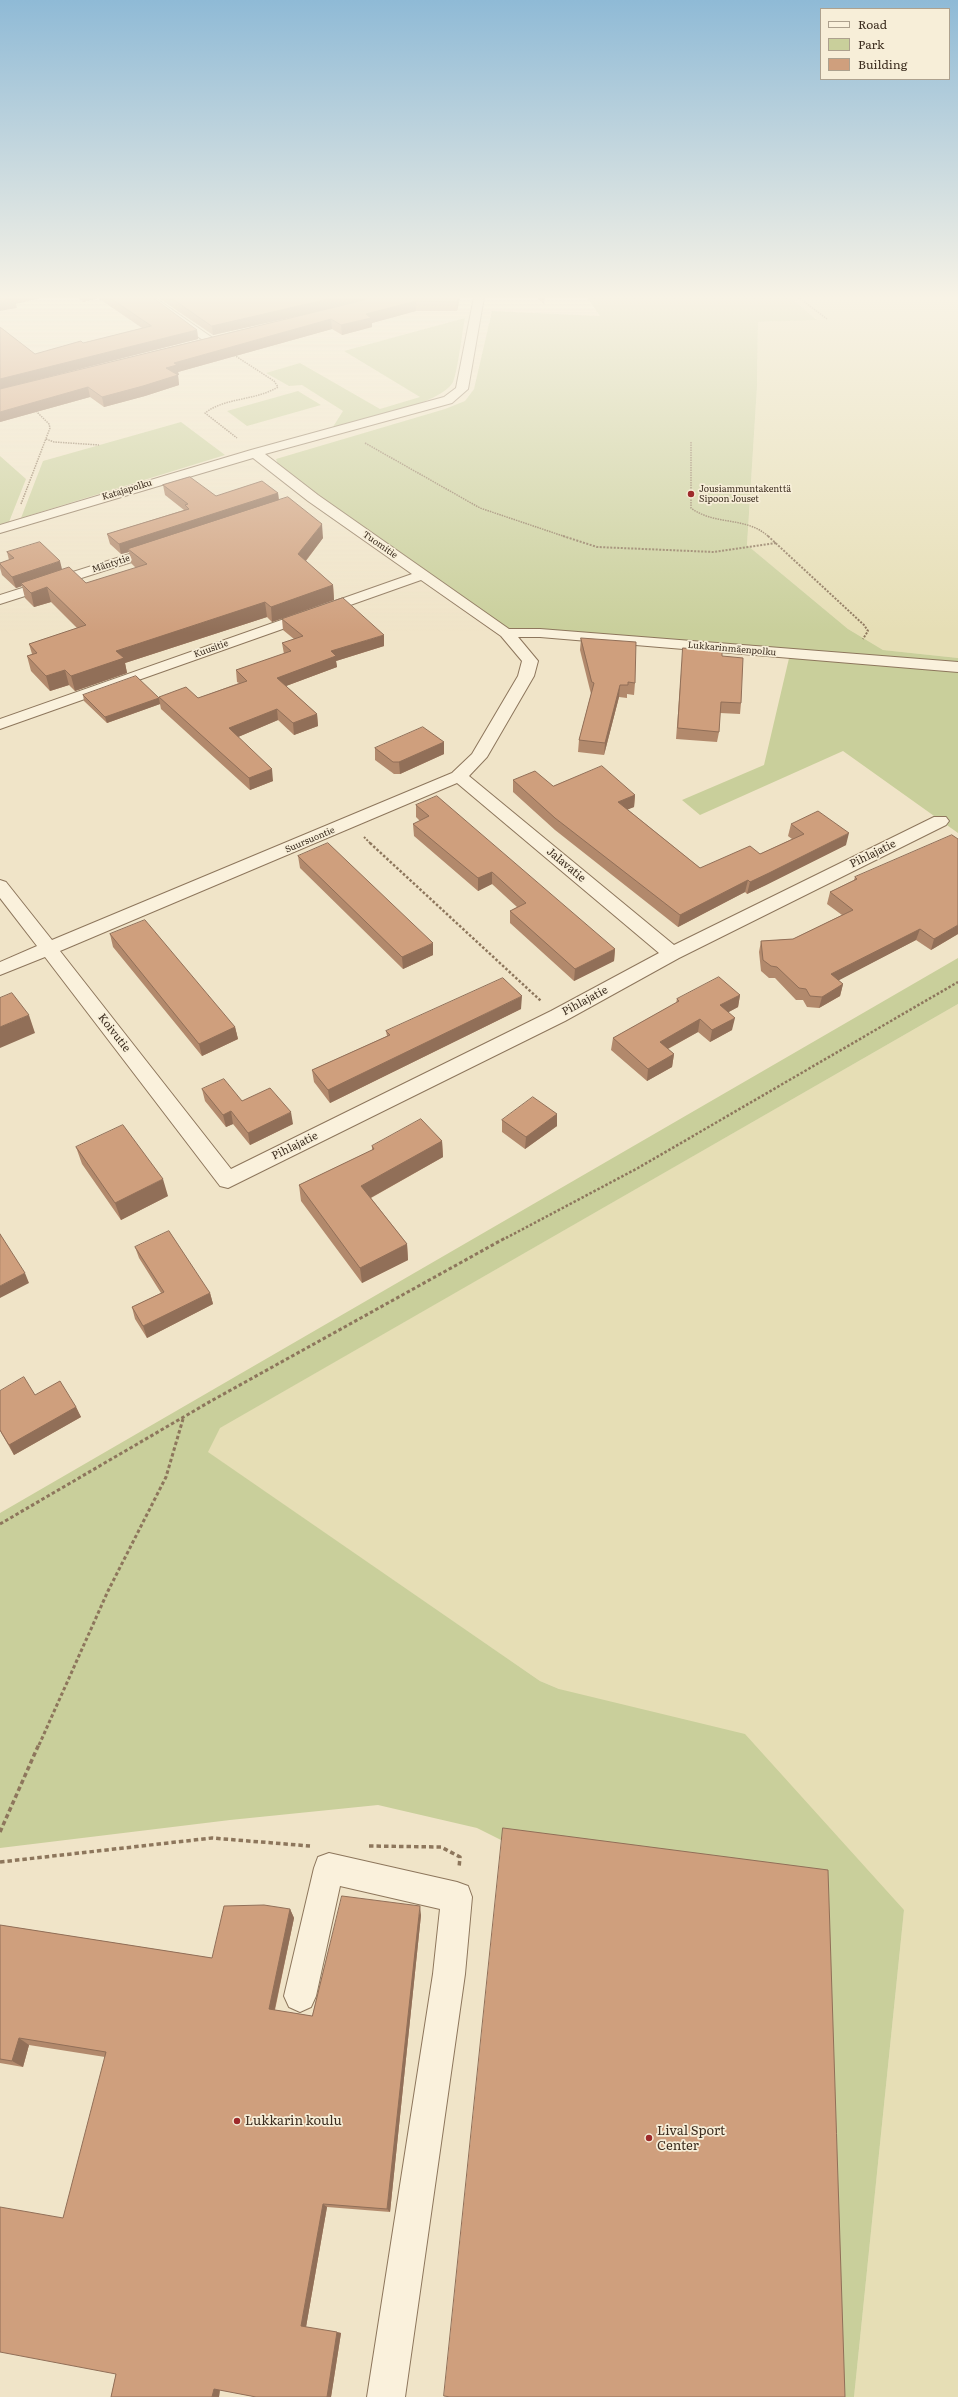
<!DOCTYPE html>
<meta charset="utf-8">
<style>
body{margin:0}
#map{position:relative;width:958px;height:2397px;overflow:hidden;background:#f0e4c8;font-family:Literata,serif}
canvas{display:block}
.legend{position:absolute;left:820px;top:8px;width:130px;height:72px;box-sizing:border-box;background:#f7eed8;border:1px solid #ada18e;margin:0;padding:5px 7px;list-style:none;font-size:12px;color:#3d2e20}
.legend li{display:flex;align-items:center;gap:8px;height:20px}
.legend b{width:20px;border:1px solid #ada18e}
</style>
<div id="map">
<canvas width="958" height="2397"></canvas>
<ul class="legend">
<li><b style="height:5px;background:#faf1dc"></b>Road</li>
<li><b style="height:11px;background:#c9cf9b"></b>Park</li>
<li><b style="height:11px;background:#cf9f7d"></b>Building</li>
</ul>
</div>
<script>
const c = document.querySelector('canvas').getContext('2d');
c.lineJoin = 'round';
function paint(path, color) { c.fillStyle = color; c.fill(path, 'evenodd'); }
function strokePath(path, color, width, dash) { c.strokeStyle = color; c.lineWidth = width; c.lineCap = dash ? 'butt' : 'round'; c.setLineDash(dash || []); c.stroke(path); }
function write(font, color, halo, rows, align = 'center') {
  c.font = font + ' Literata,serif'; c.lineWidth = 3.5; c.setLineDash([]); c.textBaseline = 'middle'; c.strokeStyle = halo; c.fillStyle = color; for (const [text, x, y, turn = 0] of rows) {
    c.save(); c.translate(x, y); c.rotate((+turn || 0) * Math.PI / 180); c.textAlign = isNaN(turn) ? turn : align; if (halo) c.strokeText(text, 0, 0); c.fillText(text, 0, 0); c.restore();
  }
}
paint(new Path2D(`
 M790,297H958V658L883,650L848,629L747,545L757,387L758,322L816,319Z
 M958,1004V2397H854L904,1910L559,1689L540,1681L207,1452L212,1432Z`), '#e6deb5');
paint(new Path2D(`
 M587,297H790L817,320L758,322L757,387L747,545L848,629L883,650L958,658V833L843,751L700,815L682,800L764,765L790,654L513,632L279,467L276,459L445,409L465,401L474,389L492,311L600,316Z
 M465,318C462,333 458,370 453,382C442,404 357,422 331,430L343,411L302,385L289,386L266,373L300,363L380,409L420,397L344,351Z
 M298,391L321,405L247,426L227,411Z
 M181,422L225,455L21,518L43,461Z
 M0,456L26,479L9,522L0,525Z
 M958,958V1004L220,1428L208,1452L540,1681L559,1689L745,1734L904,1910L854,2397H833L503,1841L477,1828L378,1805L230,1820L0,1848V1513Z`), '#c9cf9b');
const minor = new Path2D(`
 M142,297H154L217,341L215,343H207Z
 M474,297H484L468,389L452,403L265,454L318,495L509,629H540L958,662V672L540,637H518L538,661L534,676L487,757L469,776L674,945L934,817H946L949,821L946,825L679,958L565,1021L228,1188L220,1186L45,957L0,975V962L37,946L0,898V880L6,882L52,940L452,773L472,754L518,676L522,661L501,636L421,580L0,729V719L412,574L308,501L253,458L0,533V525L251,450L444,397L456,388ZM457,783L659,953L551,1011L231,1169L60,951Z
 M158,545L165,549L163,552L0,604V595Z
 M329,1853L457,1882L468,1886L472,1897L465,1974L405,2397H367L433,1974L440,1909L340,1886L316,1996L311,2007L300,2012L289,2007L284,1996L314,1868L318,1857Z`);
strokePath(minor, '#8d765c', 2);
strokePath(new Path2D(`
 M798,297L827,319
 M234,355L274,381L278,387C255,401 226,397 205,413L237,438
 M46,439L54,442L99,445
 M691,442V508C715,526 747,516 769,537
 M365,443L480,508L566,537
 M21,504L50,428L49,424L35,410`), '#8d765c', 1.5, [1.5, 1]);
strokePath(new Path2D(`
 M563,536L597,547L714,552L776,543
 M768,536L864,625L868,631L863,639
 M364,837L371,844`), '#8d765c', 2, [2, 1.5]);
strokePath(new Path2D(`
 M370,843L541,1001
 M506,1238L638,1168L958,982`), '#8d765c', 2.5, [2.5, 2]);
strokePath(new Path2D(`
 M0,1524L211,1401L507,1237
 M39,1745L108,1591L166,1477L183,1419`), '#8d765c', 3, [3.5, 2.5]);
strokePath(new Path2D(`
 M0,1832L39,1744
 M369,1846L441,1847L460,1857L459,1868
 M0,1862L212,1838L310,1846`), '#8d765c', 3.5, [4.5, 3]);
paint(minor, '#faf1dc');
paint(new Path2D(`
 M77,297H152L197,330L198,339L33,381L313,312L213,335L157,297H460L457,311H416L372,323V327L342,335L332,329L178,372L179,375H178L179,385L145,396L104,407L90,397L0,422V327L35,354L81,341L83,343L142,328L98,298L83,302Z
 M536,297H545L544,304Z
 M163,485L216,496L278,493L279,500L323,538L306,561L333,585L334,600L272,622L267,617L125,663L127,673L75,691L69,685L50,691L31,671L27,656L32,654L29,644L77,628L51,602L34,607L25,598L22,586L16,588L2,575L0,568V563L9,560L7,552L62,570L86,583L136,568L131,563L129,552L121,554L110,544L107,534L184,510L165,495Z
 M282,619L384,646L336,661L337,667L286,686L317,714L318,726L294,735L278,720L238,737L273,781L250,790L161,709L160,704L107,723L84,701L83,695L159,698H198L239,683L237,682L236,670L284,654L282,643L294,639L283,630Z
 M581,638L635,683L634,695L627,694V698L619,697L604,755L578,752L579,740L591,694L580,650Z
 M683,648L722,656L741,703L740,714L720,713L719,732L717,742L676,739Z
 M444,742V754L400,774H394L375,760V748Z
 M513,780L553,786L635,795L634,807L627,809L700,868L760,854L792,839L788,836L791,824L846,845L766,885L747,894L745,892L678,927L555,830L513,792Z
 M416,805L615,949L614,961L574,981L510,923V911L517,907L492,884L478,891L414,836L413,824L420,821L416,817Z
 M298,856L433,955L403,969L300,868Z
 M855,877L958,934L931,950L916,940L838,980L843,984L840,996L819,1008L807,1007L803,1000H796L775,978H769L761,971L759,952L761,941L793,939L842,915L827,904L830,892L854,880Z
 M110,934L235,1027L238,1039L202,1056L113,947Z
 M740,995L738,1007L728,1012L732,1030L710,1042L698,1032L668,1049L674,1054L672,1067L647,1081L611,1050L613,1038L676,1003L677,999Z
 M521,1009L330,1103L314,1082L312,1070L387,1036L386,1031Z
 M202,1089L242,1101L293,1124L250,1145L233,1124L226,1127L205,1101Z
 M557,1114V1126L525,1149L502,1132V1120Z
 M442,1141L443,1157L371,1198L407,1244L408,1260L362,1283L301,1201L299,1185L372,1150V1146Z
 M76,1147L168,1196L121,1220L82,1164Z
 M135,1247L210,1293L213,1304L147,1338L135,1319L132,1307L161,1293L139,1258Z
 M0,1391L35,1395L76,1407L81,1417L14,1455L0,1431Z
 M290,1909L294,1918L275,2010L312,2016L421,1915L390,2212L327,2207L306,2327L341,2333L331,2397H256L220,2390L219,2397H111L116,2374L105,2057L29,2045L23,2067L0,2063V1925L212,1958Z`), '#b2896c');
paint(new Path2D(`
 M11,297H45L16,304L17,308L0,311V301Z
 M82,297H97L98,298L83,302Z
 M337,297L368,298L356,303L213,335L212,326Z
 M458,297H460L457,311V302Z
 M416,301V311L372,323V327L342,335L341,325L366,314Z
 M331,319L332,329L178,372L179,375H178L179,385L145,396L104,407L102,397L166,368L174,363Z
 M197,330L198,339L0,389V379Z
 M88,387L90,397L0,422V412Z
 M278,493L279,503L128,549L129,552L121,554L119,544Z
 M322,524L323,538L300,568L298,554Z
 M60,561L63,573L21,583L22,586L16,588L12,577Z
 M333,585L334,600L272,622L271,607Z
 M47,587L51,602L34,607L31,593Z
 M265,602L267,617L125,663L127,673L75,691L71,676L116,651Z
 M384,635V646L336,661L337,667L278,689L277,678L331,651Z
 M65,670L69,685L50,691L46,676Z
 M620,685L619,697L604,755L605,743Z
 M159,698L160,704L107,723L105,717Z
 M277,709L278,720L231,740L229,728Z
 M317,714L318,726L294,735L293,723Z
 M444,742V754L400,774L399,762Z
 M272,769L273,781L250,790L249,778Z
 M635,795L634,807L617,814L618,802Z
 M849,833L846,845L766,885L747,894L750,882Z
 M492,872V884L478,891V878Z
 M748,880L745,892L678,927L680,915Z
 M958,925V934L931,950L934,939Z
 M920,929L916,940L828,986L831,974Z
 M433,943V955L403,969L402,957Z
 M615,949L614,961L574,981L575,969Z
 M843,984L840,996L819,1008L822,997Z
 M740,995L738,1007L718,1018L720,1005Z
 M522,996L521,1009L330,1103L328,1090Z
 M29,1015L35,1033L0,1048V1027Z
 M735,1018L732,1030L710,1042L712,1030Z
 M700,1019L698,1032L658,1054L660,1042Z
 M235,1027L238,1039L202,1056L199,1044Z
 M674,1054L672,1067L647,1081L648,1069Z
 M231,1111L233,1124L226,1127L223,1115Z
 M291,1112L293,1124L250,1145L248,1133Z
 M557,1114V1126L525,1149L526,1137Z
 M442,1141L443,1157L363,1202L361,1186Z
 M163,1179L168,1196L121,1220L115,1203Z
 M407,1244L408,1260L362,1283L360,1268Z
 M25,1273L29,1283L0,1298V1286Z
 M210,1293L213,1304L147,1338L143,1326Z
 M76,1407L81,1417L14,1455L9,1445Z
 M420,1906L421,1915L390,2212L387,2209Z
 M290,1909L294,1918L273,2017L269,2009Z
 M19,2038L29,2045L23,2067L12,2061Z
 M323,2204L327,2207L306,2327L301,2326Z
 M337,2332L341,2333L331,2397H327Z
 M220,2388L219,2397H212L214,2389Z`), '#916f58');
const building = new Path2D(`
 M0,297H14L15,298L0,301Z
 M109,297H152L197,330L0,379V327L35,354L81,341L83,343L151,326Z
 M170,297L279,298L337,297L212,326Z
 M368,297H458L457,302L416,301L366,314L371,318L341,325L331,319L174,363L177,365L166,368L178,375L143,386L102,397L88,387L0,412V389L364,300Z
 M190,477L216,496L262,481L278,493L119,544L107,534L189,509L185,505L188,504L163,485Z
 M288,497L322,524L298,554L333,585L271,607L265,602L116,651L124,658L71,676L65,670L46,676L27,656L37,653L29,644L86,625L47,587L31,593L21,583L69,567L86,583L147,564L128,549Z
 M40,542L60,561L12,577L0,564V563L14,558L7,552Z
 M343,598L384,635L331,651L336,656L277,678L317,714L293,723L277,709L229,728L272,769L249,778L159,697L186,687L198,698L247,681L236,670L291,651L282,643L303,636L282,619Z
 M581,638L636,642L635,683L628,682V685H620L605,743L579,740L594,683L592,682Z
 M683,648L722,651V656L743,658L741,703L721,702L719,732L678,728Z
 M136,676L159,698L105,717L83,695Z
 M423,727L444,742L399,762H393L375,748Z
 M602,766L635,795L618,802L700,868L750,846L760,854L804,834L791,824L818,811L849,833L769,873L750,882L748,880L680,915L555,818L513,780L535,771L553,786Z
 M437,796L615,949L575,969L510,911L526,903L492,872L478,878L413,824L429,816L416,805Z
 M952,835L958,839V925L934,939L920,929L831,974L843,984L822,997L810,996L806,989L799,988L777,967L771,966L763,960L761,941L793,939L853,910L830,892L857,879L855,877Z
 M328,843L433,943L402,957L298,856Z
 M145,920L235,1027L199,1044L110,934Z
 M719,977L740,995L720,1005L735,1018L712,1030L700,1019L660,1042L674,1054L648,1069L613,1038L679,1001L677,999Z
 M503,978L522,996L328,1090L312,1070L390,1035L386,1031Z
 M12,993L29,1015L0,1027V998Z
 M224,1079L242,1101L270,1088L291,1112L248,1133L231,1111L223,1115L202,1089Z
 M533,1097L557,1114L526,1137L502,1120Z
 M421,1119L442,1141L361,1186L407,1244L360,1268L299,1185L374,1149L372,1146Z
 M123,1125L163,1179L115,1203L76,1147Z
 M169,1231L210,1293L143,1326L132,1307L164,1292L135,1247Z
 M0,1234L25,1273L0,1286Z
 M24,1377L35,1395L60,1381L76,1407L9,1445L0,1430V1391Z
 M503,1828L828,1870L845,2397H450L444,2396Z
 M342,1896L420,1906L387,2209L323,2204L301,2326L337,2332L327,2397H256L214,2389L212,2397H111L116,2374L0,2352V2207L63,2218L106,2052L19,2038L12,2061L0,2059V1925L212,1958L224,1906L264,1905L290,1909L269,2009L312,2016Z`);
paint(building, '#cf9f7d');
strokePath(building, '#916f58', 1);
const sky = c.createLinearGradient(0, 0, 0, 633);
sky.addColorStop(0, '#8fbad6');
sky.addColorStop(0.47, '#f8f3e6');
sky.addColorStop(1, '#f8f3e600');
c.fillStyle = sky;
c.fillRect(0, 0, 958, 633);
for (const [x, y, r, color] of [
 [691,494,4,"#9e2a2b"],
 [237,2121,4,"#9e2a2b"],
 [649,2138,4,"#9e2a2b"]
]) { const dot = new Path2D(); dot.arc(x, y, r, 0, 2 * Math.PI); c.fillStyle = color; c.fill(dot); strokePath(dot, '#f7eed8', 1.5); }
write('9px', '#3d2e20', '#f7eed8', [
 ["Jousiammuntakenttä",699,489],
 ["Sipoon Jouset",699,499]
], 'left');
write('9px', '#3d2e20', '#f7eed8', [
 ["Katajapolku",127,490,-17],
 ["Tuomitie",380,545,35],
 ["Mäntytie",111,564,-18],
 ["Kuusitie",211,649,-20],
 ["Lukkarinmäenpolku",732,649,5],
 ["Suursuontie",310,840,-23]
]);
write('11px', '#3d2e20', '#f7eed8', [
 ["Pihlajatie",873,854,-26],
 ["Jalavatie",566,865,40],
 ["Pihlajatie",585,1001,-28],
 ["Koivutie",114,1033,52],
 ["Pihlajatie",295,1146,-26]
]);
write('13px', '#3d2e20', '#f7eed8', [
 ["Lukkarin koulu",245,2121],
 ["Lival Sport",657,2131],
 ["Center",657,2146]
], 'left');
</script>
